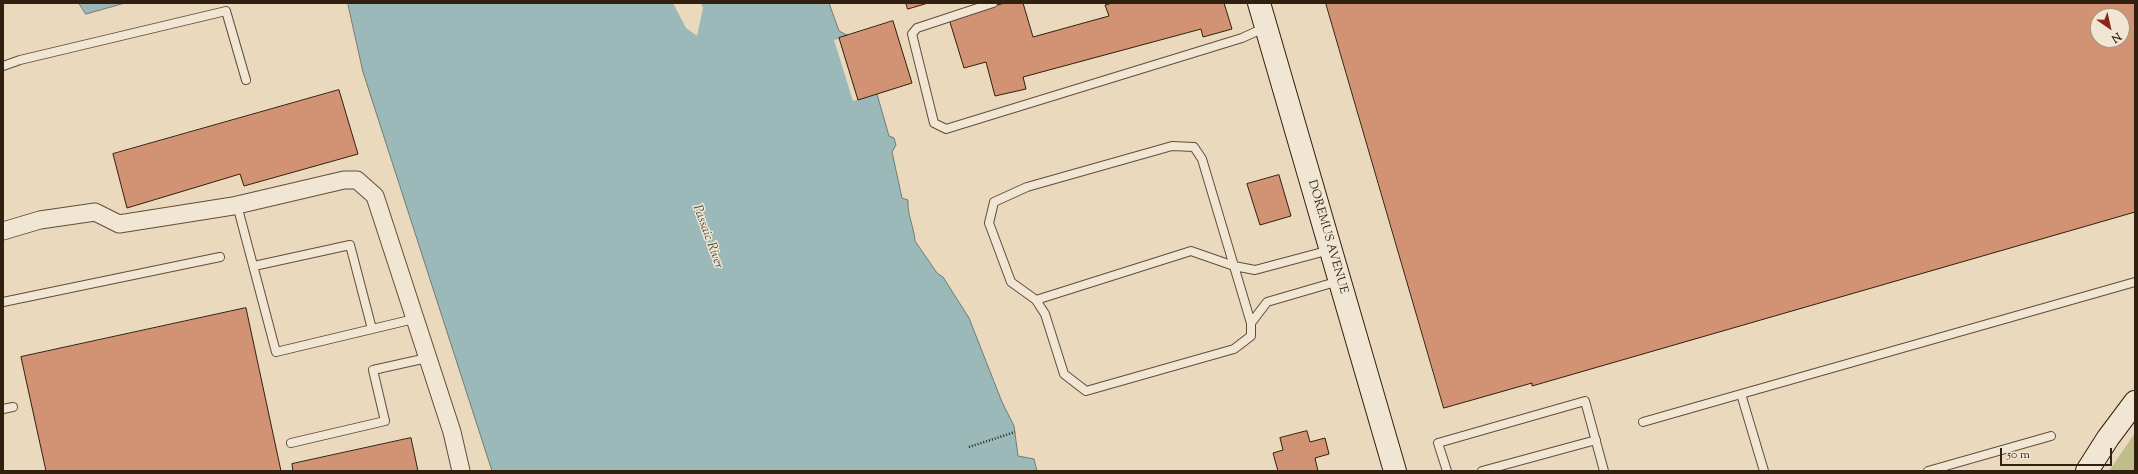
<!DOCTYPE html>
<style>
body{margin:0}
#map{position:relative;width:2138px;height:474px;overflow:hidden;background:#ead9bc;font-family:"Sorts Mill Goudy",serif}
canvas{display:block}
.frame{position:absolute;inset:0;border:4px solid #311f10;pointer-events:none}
.north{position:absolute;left:2090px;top:8px;width:40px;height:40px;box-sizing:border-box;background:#f1e6d3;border:1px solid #a49685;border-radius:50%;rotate:146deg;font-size:11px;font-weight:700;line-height:16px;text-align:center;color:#311f10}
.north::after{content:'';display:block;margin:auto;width:14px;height:18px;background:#8f2418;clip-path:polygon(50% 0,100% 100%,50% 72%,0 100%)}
.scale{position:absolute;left:2000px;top:448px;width:112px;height:18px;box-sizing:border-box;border:2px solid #311f10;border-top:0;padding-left:5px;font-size:12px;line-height:14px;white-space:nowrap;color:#311f10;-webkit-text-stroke:3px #f1e6d3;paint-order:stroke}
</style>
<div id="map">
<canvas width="2138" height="474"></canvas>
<div class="frame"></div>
<div class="north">N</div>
<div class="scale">50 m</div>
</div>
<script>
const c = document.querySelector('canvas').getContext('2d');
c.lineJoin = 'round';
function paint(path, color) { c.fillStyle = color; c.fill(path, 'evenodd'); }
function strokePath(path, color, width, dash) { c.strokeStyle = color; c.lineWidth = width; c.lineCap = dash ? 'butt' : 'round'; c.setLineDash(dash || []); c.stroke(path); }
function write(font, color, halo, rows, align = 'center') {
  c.font = font + ' "Sorts Mill Goudy",serif'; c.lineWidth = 3; c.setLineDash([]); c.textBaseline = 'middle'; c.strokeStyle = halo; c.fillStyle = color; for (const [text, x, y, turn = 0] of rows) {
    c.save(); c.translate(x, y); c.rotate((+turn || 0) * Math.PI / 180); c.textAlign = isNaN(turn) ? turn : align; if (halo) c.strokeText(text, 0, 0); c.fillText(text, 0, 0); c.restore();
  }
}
paint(new Path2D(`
 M2135,433V471H2109Z`), '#bfbd8b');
const water = new Path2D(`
 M79,3H125L86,14Z
 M348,3H829L839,31L849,36L877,94L889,136L894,138L896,145L892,152L902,198L908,200C907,214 914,227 915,241L937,273L943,277L969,318L1002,402L1014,426L1018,456L1034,459L1037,471H492L363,72Z`);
paint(water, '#9ab9b8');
strokePath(water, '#707b75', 1);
paint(new Path2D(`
 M673,3H701L703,8L697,36L686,28Z
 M849,36L877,94L853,101L834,40Z`), '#ead9bc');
const building = new Path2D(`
 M906,3H928L908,9Z
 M1005,3H1023L1033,37L1109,16L1105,5L1112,3H1224L1232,29L1203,37L1201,29L1023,77L1026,89L995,96L986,62L964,68L949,19Z
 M1326,3H2135V212L1532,386V383L1444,408ZM2098,16H2122V40H2098Z
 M893,21L912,83L858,100L839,38Z
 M339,90L358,154L244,186L240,174L127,208L113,154Z
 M1279,175L1291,216L1260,225L1247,184Z
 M246,308L281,471H46L21,357Z
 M1307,431L1310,442L1325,438L1329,454L1315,458L1318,471H1278L1273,453L1283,450L1280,438Z
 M411,438L418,471H293L292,464Z`);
paint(building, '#d19373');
strokePath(building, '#311f10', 1);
const lane = new Path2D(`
 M993,3L917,28L912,34L934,123L946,129L1242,38L1264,28
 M3,66L20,60L226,11L246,80
 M1172,146L1194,147L1202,159L1251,323V336L1234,349L1086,391L1064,374L1045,314L1036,300L1011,282L989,223L994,202L1027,187Z
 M237,205L276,352L414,319
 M254,266L350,245L372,329
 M1036,300L1191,251L1234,266L1255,270L1330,250
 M3,302L220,257
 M1251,323L1267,302L1339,281
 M3,409L13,407
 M1643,422L1741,394
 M291,443L385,421L373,370L427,358
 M1447,471L1438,443L1585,401L1604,471
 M1482,471L1596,440
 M1764,471L1741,394L2135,282
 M1928,471L2051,436`);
const street = new Path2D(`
 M3,231L40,220L95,212L119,224L233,206L344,180H357L375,196L452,432L461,471`);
const secondary = new Path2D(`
 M1259,3L1395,471
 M2087,471L2108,438L2135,402`);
strokePath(lane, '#5f4e3b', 10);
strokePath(street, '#5f4e3b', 19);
strokePath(secondary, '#311f10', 24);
strokePath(new Path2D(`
 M969,447L1015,432`), '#311f10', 2.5, [1, 2]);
strokePath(lane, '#f1e6d3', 8);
strokePath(street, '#f1e6d3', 17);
strokePath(secondary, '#f1e6d3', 22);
write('12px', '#311f10', '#f1e6d3', [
 ["DOREMUS AVENUE",1327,237,74]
]);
write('italic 13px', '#504d42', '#f1e6d3', [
 ["Passaic River",707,237,70]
]);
</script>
